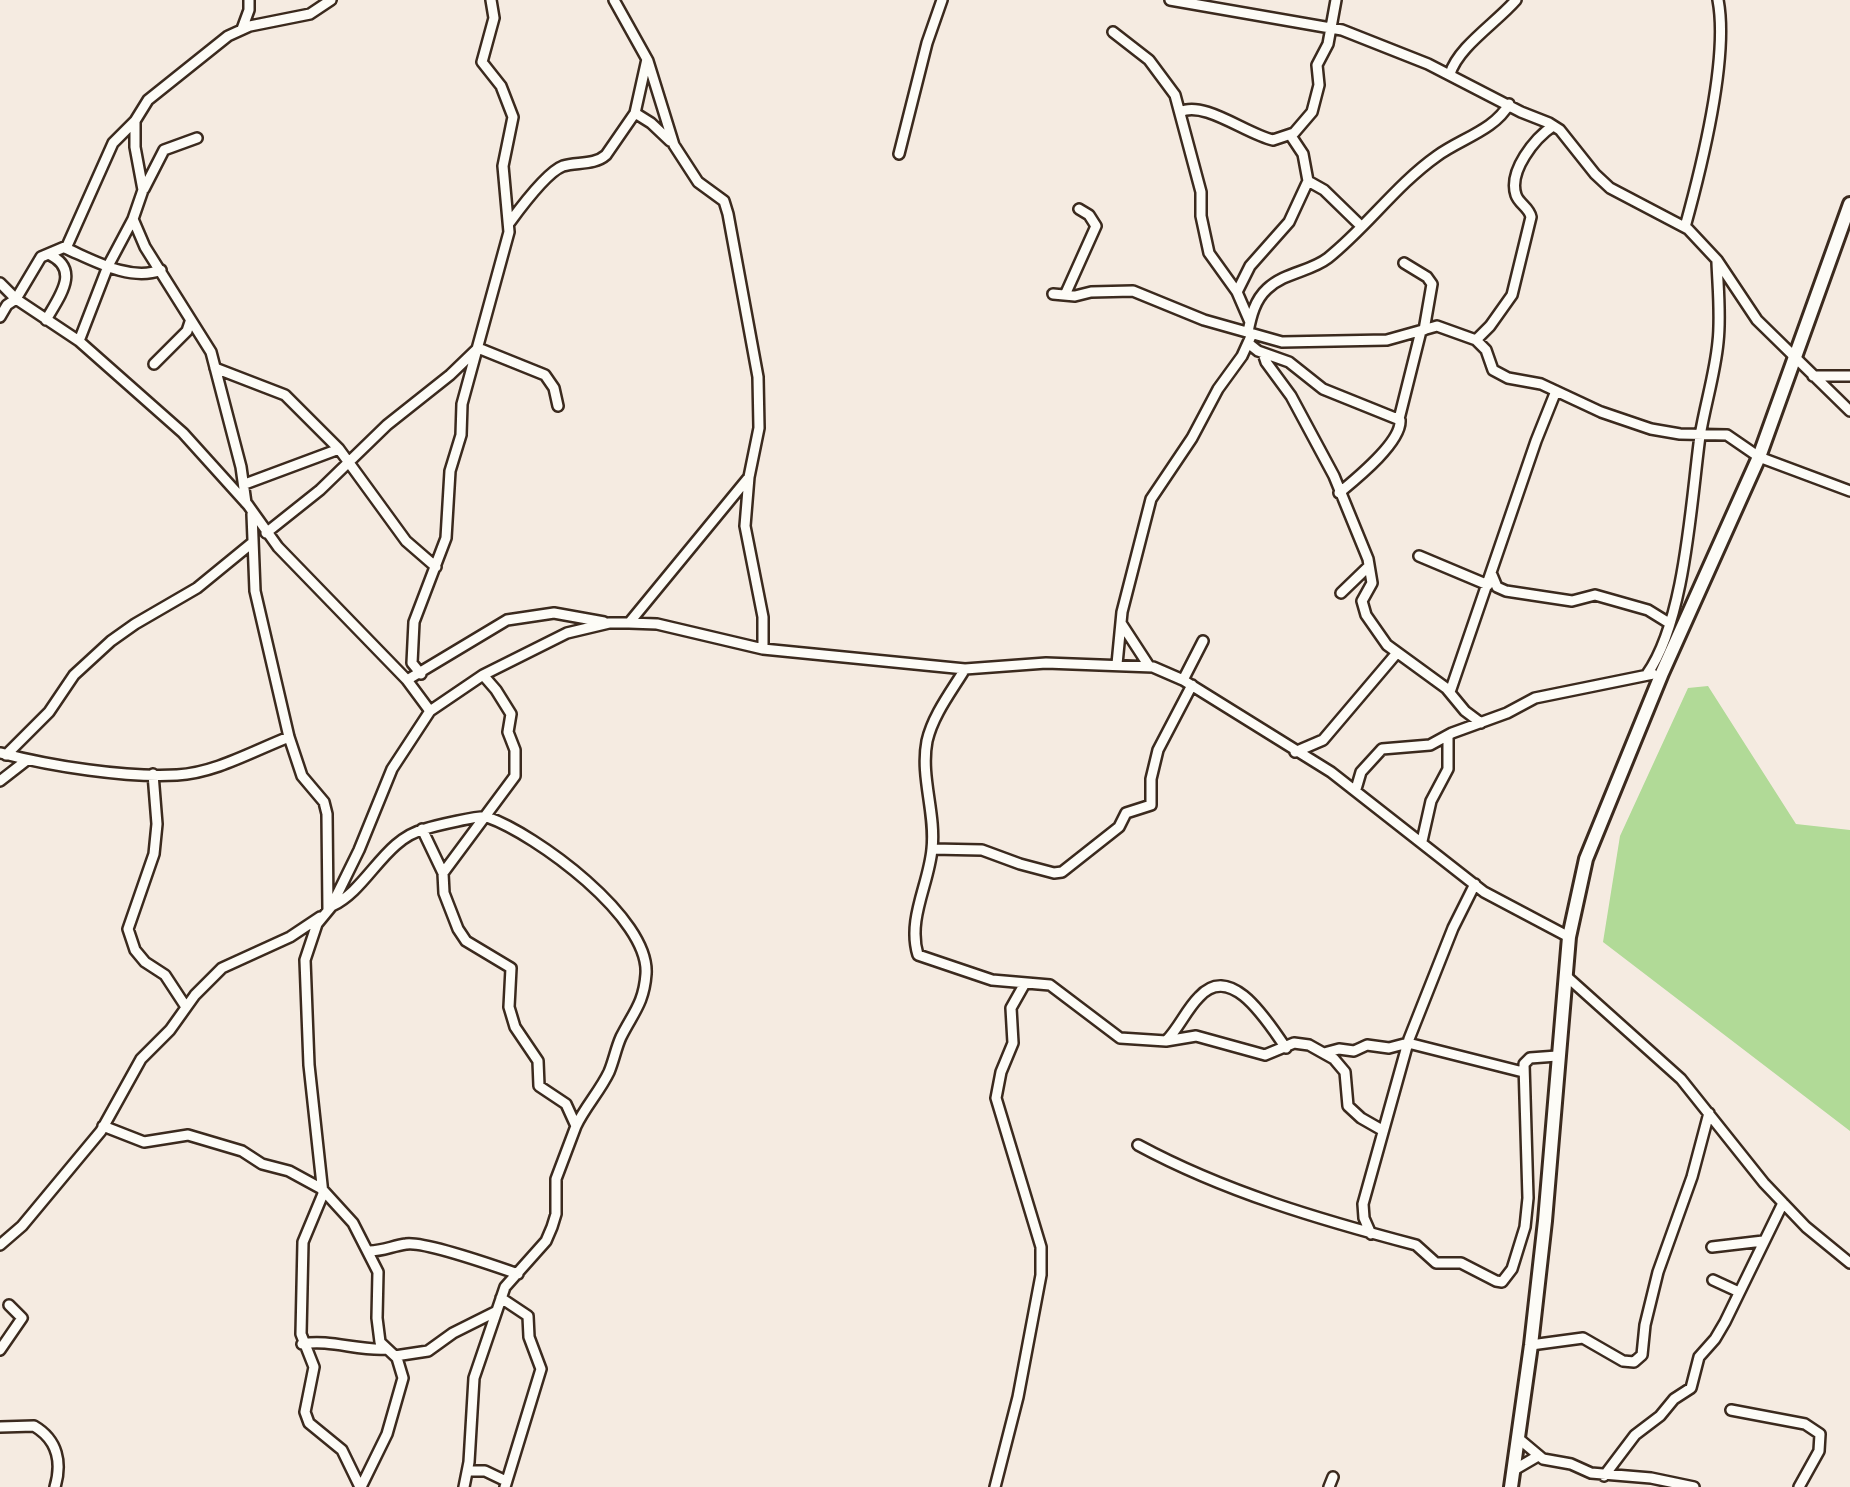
<!DOCTYPE html>
<style>
body{margin:0}
canvas{display:block;background:#f5ebe1}
</style>
<canvas width="1850" height="1487"></canvas>
<script>
const c = document.querySelector('canvas').getContext('2d');
c.lineJoin = 'round';
function paint(path, color) { c.fillStyle = color; c.fill(path, 'evenodd'); }
function strokePath(path, color, width, dash) { c.strokeStyle = color; c.lineWidth = width; c.lineCap = dash ? 'butt' : 'round'; c.setLineDash(dash || []); c.stroke(path); }
paint(new Path2D(`
 M1708,686L1796,824L1850,830V1131L1603,942L1620,836L1688,688Z`), '#b1da97');
const street = new Path2D(`
 M614,0L648,61L674,145L698,182L724,201L728,214L758,377L759,428L749,477L745,526L763,617V649
 M1170,0L1342,30L1428,64L1521,112L1549,123L1560,130L1595,174L1610,188L1688,229L1717,260L1757,320L1850,411
 M242,29L249,10V0
 M1113,32L1149,60L1175,95L1201,192V216L1209,253L1237,292L1250,322
 M1450,74C1458,47 1496,23 1516,0
 M1180,112C1204,100 1246,134 1273,140L1294,133L1312,112L1319,85L1317,65L1328,44L1336,0
 M635,113L651,123L670,141
 M899,154L927,43L942,0
 M1308,181L1324,190L1361,226
 M144,189L164,150L197,138
 M133,219L145,247L211,352L241,467L246,503
 M510,222C521,207 547,172 563,166C577,162 595,165 606,155L635,113L647,59
 M1685,227C1701,169 1729,58 1718,0
 M65,248C93,260 130,282 161,270
 M1404,263L1427,277L1432,284L1424,330
 M0,283L16,299L79,341L183,433L248,505L278,547L407,680L430,711
 M1237,292L1250,266L1289,222L1308,181L1303,154L1291,136
 M1053,294L1075,296L1091,292L1133,291L1204,320L1282,342L1387,340L1437,326L1476,340L1486,350L1493,370L1508,378L1541,384L1601,412L1651,429L1680,434L1727,435L1759,457L1850,491
 M1065,295L1096,226L1089,215L1079,209
 M0,317L7,305L16,299L41,257L67,246L113,143L135,121L148,100L228,36L250,26L310,14L331,0
 M46,320C59,297 82,269 48,254
 M1248,332C1251,316 1255,300 1267,289C1285,272 1310,272 1328,258C1367,227 1396,185 1437,156C1460,139 1495,130 1509,104
 M1476,340L1490,326L1512,295L1531,217C1529,207 1519,204 1516,195C1508,171 1535,138 1553,126
 M79,341L108,266L133,219L143,190L135,147V121
 M1248,343L1258,351L1289,362L1323,389L1400,420C1402,442 1356,479 1339,493
 M1263,353L1266,362L1291,396L1334,476L1368,559L1372,583L1362,601L1366,615L1387,645L1446,688L1465,711L1481,723
 M154,364L187,331L190,322
 M215,368L285,395L339,449L406,541L436,567
 M1813,376H1850
 M1399,419L1421,331
 M245,484L339,449
 M252,514L255,591L289,737L302,776L324,802L327,814L328,910
 M266,533L320,490L387,425L450,375L478,348L545,375L554,388L558,406
 M1419,556L1488,585
 M1492,575L1497,587L1506,591L1572,601L1595,595L1648,610L1669,623
 M1341,593L1369,566
 M629,623L749,477
 M1121,623L1149,666
 M1117,664L1122,612L1151,499L1192,438L1218,389L1242,356L1252,334
 M965,669C951,692 933,715 927,741C920,777 936,813 932,849C929,884 907,919 918,955L992,980L1050,985L1120,1038L1166,1041C1179,1028 1186,1010 1199,997C1232,960 1270,1026 1286,1048
 M421,674L412,663L414,622L446,538L450,471L461,435L462,404L509,232L503,166L513,117L501,86L482,62L494,18L491,0
 M1647,674C1685,621 1691,502 1700,436C1705,405 1715,374 1718,342C1721,316 1718,288 1717,262
 M407,680L507,620L554,613L604,622
 M1183,680L1203,641
 M1450,692L1536,441L1556,391
 M1295,752L1323,740L1396,654
 M1,753C51,766 126,778 177,775C215,773 253,751 289,737
 M6,755L49,712L74,675L111,641L135,624L197,588L252,543
 M153,774L157,824L154,854L128,929L135,950L145,962L165,975L186,1007
 M0,781L27,760
 M1356,789L1361,772L1382,749L1430,745L1452,733L1507,713L1535,698L1653,674
 M422,829L443,873L444,893L458,929L466,941L511,968L509,1007L515,1027L538,1061L539,1086L566,1104L576,1126L556,1179V1214L552,1227L546,1241L505,1287L474,1378L469,1462L464,1487
 M1422,841L1431,801L1448,769V737
 M932,849L982,850L1020,864L1054,873L1062,872L1119,827L1126,813L1151,805V779L1158,750L1192,685
 M443,873L515,776V750L508,732L511,714L496,690L483,675
 M332,906C368,889 384,839 425,829C434,826 481,815 487,817C536,834 650,918 646,974C644,1003 633,1013 621,1037C616,1048 614,1060 609,1072C600,1091 585,1107 576,1126
 M1565,975L1681,1079L1764,1183L1806,1227L1850,1263
 M1166,1041L1196,1036L1265,1055L1294,1043L1309,1045L1334,1059L1345,1072L1348,1106L1361,1118L1382,1130
 M1324,1053L1339,1049L1354,1051L1367,1045L1389,1048L1408,1043L1523,1072
 M103,1126L144,1142L188,1135L242,1151L262,1164L289,1171L322,1189L353,1223L378,1272L377,1318L380,1342L397,1358L403,1378L387,1434L361,1487
 M1138,1145C1225,1192 1321,1220 1416,1245L1436,1263H1461L1496,1281L1502,1282L1512,1269L1525,1227L1528,1198L1524,1064L1530,1058L1557,1056
 M1371,1234L1364,1218L1363,1204L1409,1039L1453,928L1475,884
 M0,1245L22,1226L101,1131L141,1059L170,1030L195,995L222,968L290,937L320,917
 M1712,1247L1763,1241
 M369,1251C383,1251 392,1246 406,1244C423,1241 498,1267 518,1274
 M1713,1280L1739,1292
 M501,1298L528,1316L529,1337L541,1369L505,1487
 M302,1344C330,1339 358,1351 386,1349
 M1531,1345L1583,1338L1623,1361L1634,1362L1642,1355L1645,1325L1658,1272L1692,1177L1709,1113
 M0,1350L22,1318L9,1305
 M395,1356L428,1351L453,1333L495,1312
 M1731,1410L1805,1424L1820,1434L1819,1451L1799,1487
 M0,1427L34,1426C58,1440 62,1463 55,1487
 M1518,1438L1543,1459L1571,1464L1591,1473L1651,1478L1694,1487
 M1514,1470L1538,1456
 M468,1471H485L506,1481
 M1604,1476L1635,1435L1660,1416L1674,1399L1691,1388L1699,1357L1715,1339L1725,1322L1783,1203
 M360,1487L342,1450L309,1423L305,1412L314,1367L301,1334L303,1242L323,1194L309,1065L305,960L317,924L331,907L359,850L392,769L430,711L483,675L567,633L609,623H629L657,624L763,649L965,669L1046,663L1153,667L1183,680L1331,772L1484,892L1569,937
 M995,1487L1018,1397L1041,1275V1247L996,1098L1001,1072L1013,1043L1011,1008L1024,985
 M1329,1487L1333,1477`);
const secondary = new Path2D(`
 M1511,1487L1531,1345L1545,1221L1569,937L1586,859L1662,673L1759,457L1850,204`);
strokePath(street, '#3b2a1e', 14);
strokePath(secondary, '#3b2a1e', 18);
strokePath(street, '#fdfcf7', 9);
strokePath(secondary, '#fdfcf7', 12);
</script>
